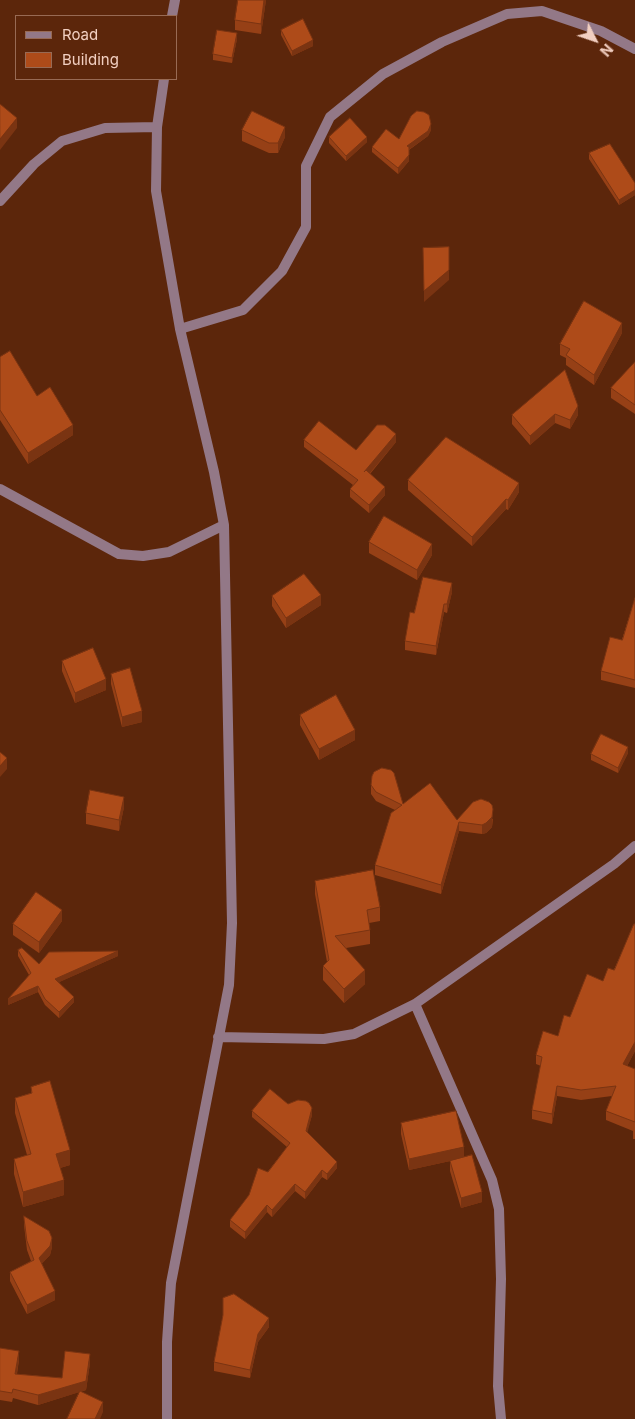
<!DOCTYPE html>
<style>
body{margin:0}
#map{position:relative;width:635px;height:1419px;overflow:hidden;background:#5c260b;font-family:Inter,sans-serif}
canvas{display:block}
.legend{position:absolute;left:15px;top:15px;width:162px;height:65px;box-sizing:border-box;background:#5c260b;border:1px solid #986a54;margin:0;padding:6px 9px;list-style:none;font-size:15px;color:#f2cfc1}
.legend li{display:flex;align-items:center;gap:10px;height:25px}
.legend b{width:25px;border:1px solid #986a54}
.north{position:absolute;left:570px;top:15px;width:50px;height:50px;-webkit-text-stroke:4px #5c260b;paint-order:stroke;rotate:131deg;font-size:14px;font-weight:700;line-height:20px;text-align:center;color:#f2cfc1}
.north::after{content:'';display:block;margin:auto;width:18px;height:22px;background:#f2cfc1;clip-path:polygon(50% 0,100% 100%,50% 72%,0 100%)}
</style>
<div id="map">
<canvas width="635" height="1419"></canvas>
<ul class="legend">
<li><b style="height:6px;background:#937887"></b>Road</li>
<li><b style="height:14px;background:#ae4b19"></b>Building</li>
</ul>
<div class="north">N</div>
</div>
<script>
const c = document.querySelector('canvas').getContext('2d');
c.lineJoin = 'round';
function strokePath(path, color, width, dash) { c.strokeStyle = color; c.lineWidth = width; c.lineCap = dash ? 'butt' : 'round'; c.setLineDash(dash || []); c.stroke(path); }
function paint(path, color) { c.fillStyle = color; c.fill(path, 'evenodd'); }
strokePath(new Path2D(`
 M172,16L175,0
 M164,79L157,127L156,191L180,329L214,472L224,525L232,923L229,985L171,1283L167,1342V1419
 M0,201L34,164L62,141L105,128L157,127
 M180,329L243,310L282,271L306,227V166L330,117L383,74L442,42L507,14L542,11L601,31L635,49
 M0,489L119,554L143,556L169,552L224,525
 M415,1004L492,1180L499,1209L501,1279L498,1386L501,1419
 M218,1037L324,1039L354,1034L415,1004L614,864L635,846`), '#937887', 10);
paint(new Path2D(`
 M266,0L261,34L235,30V20Z
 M281,30L313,46L292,56L281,35Z
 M237,39L232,63L213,60V54Z
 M242,130L285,137L278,153H269L242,141Z
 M431,130L428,136L409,150V161L398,174L372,152V147Z
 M329,137L367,142L346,161L329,143Z
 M589,153L635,183V195L619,205L589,159Z
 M622,333L594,385L566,365V358L560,355V344Z
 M0,357L73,435L28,464L0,420Z
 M635,362V414L611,398V388Z
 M565,370L578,415L570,429L555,423L530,445L512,424V415Z
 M304,440L356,450L396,442L370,474L385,495L369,513L350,497V489L353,485L304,447Z
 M408,480L519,492L508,510L506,509L472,546L408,490Z
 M369,542L432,555L417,580L369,553Z
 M452,592L447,613L444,612L436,655L405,650V641L414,613Z
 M272,596L321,605L286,628L272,606Z
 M635,598V688L601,680V671L622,640Z
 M62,661L106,690L75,703L62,671Z
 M111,674L142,722L122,727L111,684Z
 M300,715L355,740L319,760L300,725Z
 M628,753L618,773L591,760V754Z
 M371,785L403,804L457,820L493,819L492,827L486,833L482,834L459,831L441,894L375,875V865L395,810L376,801L371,794Z
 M124,807L119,831L86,824V813Z
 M315,881L380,907V921L369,923L370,930V944L346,948L365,984L344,1003L323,980V966L327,962L315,894Z
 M62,921L39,953L13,935V924Z
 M635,924V1051L627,1066L635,1069V1139H633V1131L606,1120V1111L612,1096L581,1100L557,1096L552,1124L532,1119V1110L541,1066L536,1064V1055L558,1036L570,1017L614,970Z
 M18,950L39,964L118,956L59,982L74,1002L59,1018L45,1005L38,992L8,1005L29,975L18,956Z
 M31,1087L70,1165L60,1168L64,1195L23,1207L14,1174V1159L27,1155L15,1113V1098L31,1093Z
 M288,1104L312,1115L307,1132L337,1168L327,1180L322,1177L305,1199L295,1191L272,1217L267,1212L245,1239L230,1227V1220L287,1147L252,1117V1111Z
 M401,1123L464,1157L482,1202L461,1208L450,1171V1161L409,1170L401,1134Z
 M24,1216L52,1247L50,1255L41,1264L55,1300L27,1314L10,1281V1272L31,1261L27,1250L24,1225Z
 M223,1315L269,1327L258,1342L250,1378L214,1371V1362Z
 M0,1348L19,1360L17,1374L62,1378L90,1363L86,1390L80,1392L103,1412L79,1392L38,1405L13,1398L12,1402L0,1400Z`), '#964016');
paint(new Path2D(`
 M264,0H266L261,34V24Z
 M237,33V39L232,63V58Z
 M313,40V46L292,56V51Z
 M17,118V128L0,150V139Z
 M431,124V130L428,136L407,151V146Z
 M285,127V137L278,153V143Z
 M367,137V142L346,161V156Z
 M409,155V161L398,174V168Z
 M635,190V195L619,205V200Z
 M449,270V280L424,302V291Z
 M622,323V333L594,385V375Z
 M578,406V415L570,429V420Z
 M555,414V423L530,445V436Z
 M73,425V435L28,464V453Z
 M396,434V442L364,480V472Z
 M519,483V492L508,510V500Z
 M385,487V495L369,513V505Z
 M506,499V509L472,546V537Z
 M432,544V555L417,580V570Z
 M452,583V592L447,613V604Z
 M321,595V605L286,628V618Z
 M444,604V612L436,655V646Z
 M106,679V690L75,703V693Z
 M142,711V722L122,727V717Z
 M355,730V740L319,760V749Z
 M628,747V753L618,773V768Z
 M7,758V769L0,777V766Z
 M124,797V807L119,831V820Z
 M493,809L492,827L486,833L482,834V825Z
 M459,822V831L441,894V885Z
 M62,910V921L39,953V942Z
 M118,951V956L55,984V979Z
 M365,970V984L344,1003V989Z
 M38,986V992L8,1005V999Z
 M74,997V1002L59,1018V1012Z
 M635,1042V1051L623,1074V1064Z
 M557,1086V1096L552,1124V1114Z
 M312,1108V1115L306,1138V1131Z
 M464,1147V1158L409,1170V1159Z
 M70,1150V1165L56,1169V1154Z
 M337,1162V1168L327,1180V1174Z
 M322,1170V1177L305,1199V1192Z
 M64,1180V1195L23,1207V1192Z
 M295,1184V1191L272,1217V1210Z
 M482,1192V1202L461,1208V1198Z
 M267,1205V1212L245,1239V1232Z
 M52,1238V1247L50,1255L39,1267V1258Z
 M55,1291V1300L27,1314V1305Z
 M269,1318V1327L258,1342L250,1378V1370L258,1334Z
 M19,1351V1360L15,1383V1374Z
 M90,1354V1363L86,1390L38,1405V1395L86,1381Z
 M103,1402V1412L100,1419H95Z`), '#7a3412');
const building = new Path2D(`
 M238,0H264L261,24L235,20Z
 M303,19L313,40L292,51L281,30Z
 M217,30L237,33L232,58L213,54Z
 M0,104L17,118L0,139Z
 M252,111L285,127L278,143H269L242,130Z
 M417,111L424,112L429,115L431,124L428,131L407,146L409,147V155L398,168L372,147L386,129L399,139L411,116Z
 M350,118L367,137L346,156L329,137Z
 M610,144L635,183V190L619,200L589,153Z
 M449,247V270L424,291L423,248Z
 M584,301L622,323L594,375L566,355L570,349L560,344Z
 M10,351L37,396L50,387L73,425L28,453L0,410V357Z
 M635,362V405L611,388Z
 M565,370L578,406L570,420L555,414L530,436L512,415Z
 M319,421L356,450L377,425H385L396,434L364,472L366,470L385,487L369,505L350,489L358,480L304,440Z
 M446,437L519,483L508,500L506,499L472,537L408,480Z
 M384,516L432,544L417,570L369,542Z
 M304,574L321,595L286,618L272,596Z
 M423,577L452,583L447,604H444L436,646L405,641L410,612L414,613Z
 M635,598V680L601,671L610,637L622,640Z
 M93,648L106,679L75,693L62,661Z
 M130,668L142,711L122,717L111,674Z
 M336,695L355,730L319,749L300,715Z
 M601,734L628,747L618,768L591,754Z
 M0,752L7,758L0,766Z
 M382,768L391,770L394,773L403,804L430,783L457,820L473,802L481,799L489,802L492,805L493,809L492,817L486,823L482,825L459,822L441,885L375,865L391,813L402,805L376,792L371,785L372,776L374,772Z
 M90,790L124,797L119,820L86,813Z
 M373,870L380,907L367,910L370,930L335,936L365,970L344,989L323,966L329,960L315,881Z
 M36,892L62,910L39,942L13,924Z
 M634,924H635V1042L623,1064L635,1069V1122L606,1111L616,1086L581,1090L557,1086L552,1114L532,1110L542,1057L536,1055L543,1031L558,1036L564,1015L570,1017L587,974L603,981L608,968L614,970Z
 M22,948L39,964L49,952L118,951L55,979L74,997L59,1012L45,999L38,986L8,999L31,973L18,950Z
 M50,1081L70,1150L56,1154L64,1180L23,1192L14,1159L31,1154L15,1098L32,1093L31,1087Z
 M270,1089L288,1104L298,1100L306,1101L309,1103L312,1108L306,1131L337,1162L327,1174L322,1170L305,1192L295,1184L272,1210L267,1205L245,1232L230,1220L249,1195L258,1168L268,1172L290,1143L252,1111Z
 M456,1111L464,1147L409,1159L401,1123Z
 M472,1155L482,1192L461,1198L450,1161Z
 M24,1216L49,1231L52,1238L50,1246L39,1258L55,1291L27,1305L10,1272L34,1260L27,1241Z
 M234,1294L269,1318L258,1334L250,1370L214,1362L223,1315V1298Z
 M0,1348L19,1351L15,1374L62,1378L65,1351L90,1354L86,1381L38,1395L13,1389L12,1393L0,1391Z
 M80,1391L103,1402L95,1419H67Z`);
paint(building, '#ae4b19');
strokePath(building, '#7a3412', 1);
</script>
